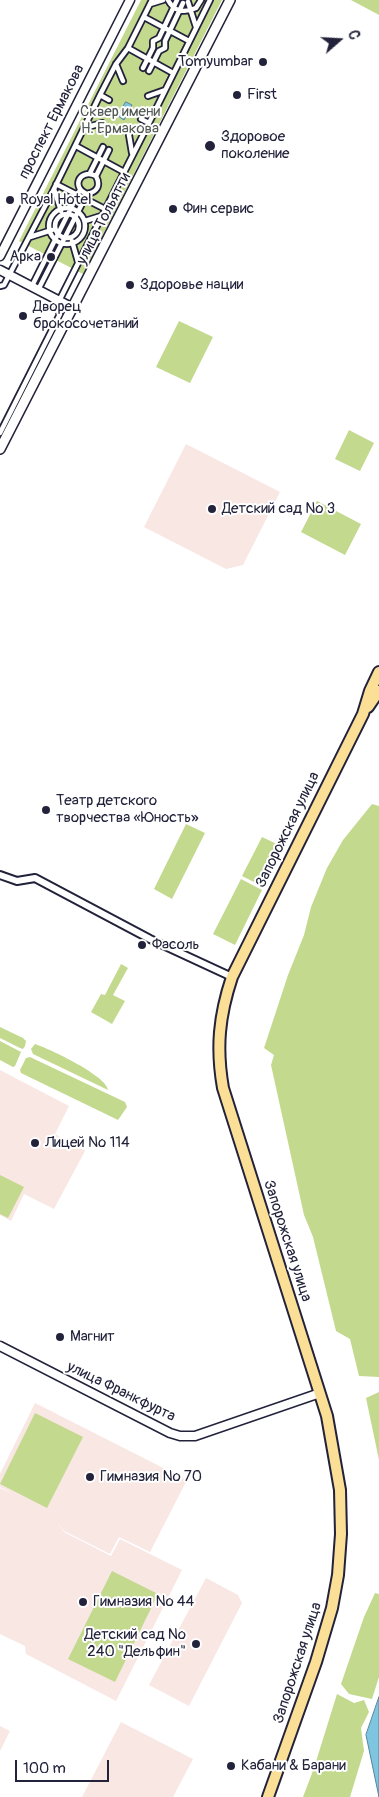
<!DOCTYPE html>
<meta charset="utf-8">
<style>
body{margin:0}
#map{position:relative;width:379px;height:1797px;overflow:hidden;background:#fff;font-family:Pangolin,sans-serif}
canvas{display:block}
.north{position:absolute;left:314px;top:15px;width:50px;height:50px;-webkit-text-stroke:4px #fff;paint-order:stroke;rotate:71deg;font-size:14px;font-weight:700;line-height:20px;text-align:center;color:#22223b}
.north::after{content:'';display:block;margin:auto;width:18px;height:22px;background:#22223b;clip-path:polygon(50% 0,100% 100%,50% 72%,0 100%)}
.scale{position:absolute;left:15px;top:1760px;width:94px;height:22px;box-sizing:border-box;border:2px solid #22223b;border-top:0;padding-left:6px;font-size:15px;line-height:18px;white-space:nowrap;color:#22223b;-webkit-text-stroke:4px #fff;paint-order:stroke}
</style>
<div id="map">
<canvas width="379" height="1797"></canvas>
<div class="north">С</div>
<div class="scale">100 m</div>
</div>
<script>
const c = document.querySelector('canvas').getContext('2d');
c.lineJoin = 'round';
function paint(path, color) { c.fillStyle = color; c.fill(path, 'evenodd'); }
function strokePath(path, color, width, dash) { c.strokeStyle = color; c.lineWidth = width; c.lineCap = dash ? 'butt' : 'round'; c.setLineDash(dash || []); c.stroke(path); }
function write(font, color, halo, rows, align = 'center') {
  c.font = font + ' Pangolin,sans-serif'; c.lineWidth = 4; c.setLineDash([]); c.textBaseline = 'middle'; c.strokeStyle = halo; c.fillStyle = color; for (const [text, x, y, turn = 0] of rows) {
    c.save(); c.translate(x, y); c.rotate((+turn || 0) * Math.PI / 180); c.textAlign = isNaN(turn) ? turn : align; if (halo) c.strokeText(text, 0, 0); c.fillText(text, 0, 0); c.restore();
  }
}
paint(new Path2D(`
 M186,444L280,492L243,565L226,569L144,527Z
 M0,1070L69,1106L55,1134L85,1151L54,1209L24,1194L11,1221L0,1215Z
 M35,1403L187,1480L150,1552L119,1537L110,1554L64,1531L57,1521L64,1532L111,1556L120,1539L182,1570L116,1701L26,1654L25,1646L0,1634V1488L13,1494L0,1487V1474Z
 M206,1578L238,1595L242,1603L189,1706L149,1685Z
 M121,1722L193,1759L173,1797H82Z
 M0,1726L10,1731L0,1751Z`), '#f9e7e4');
paint(new Path2D(`
 M141,0H222L83,274L19,241Z
 M351,0H379V15Z
 M179,321L213,337L190,383L156,367Z
 M349,430L374,443L360,471L335,459Z
 M317,501L361,524L345,555L301,532Z
 M372,804L379,806V1377L359,1376L350,1339L336,1331L313,1237L304,1215L271,1065L274,1055L264,1048L288,975L304,935L311,907L327,868L343,840Z
 M186,824L205,833L172,899L154,889Z
 M262,837L283,847L264,887L242,876Z
 M241,879L262,890L235,945L213,934Z
 M121,964L128,968L113,995L125,1001L112,1024L91,1012L101,994L105,995Z
 M0,1027L23,1038L26,1041L25,1046L23,1049L20,1048L0,1038Z
 M0,1041L21,1052L15,1066L13,1067L0,1060Z
 M35,1044C50,1049 107,1076 108,1090L33,1054L31,1049Z
 M30,1057L125,1102L127,1107L118,1120L116,1119L21,1073L20,1070L26,1058Z
 M0,1175L24,1187L8,1218L0,1214Z
 M379,1392V1460L366,1398Z
 M35,1413L83,1437L47,1508L0,1484Z
 M112,1571L158,1594L115,1682L68,1659Z
 M375,1593L379,1594V1677L372,1699L349,1694L341,1684L364,1617Z
 M337,1694L354,1703L364,1700L369,1712L361,1728L364,1751L350,1797H303L314,1768Z`), '#c3d98e');
const water = new Path2D(`
 M126,102L132,105L124,120L118,116Z
 M379,1697V1797L366,1735Z`);
paint(water, '#7ec6df');
strokePath(water, '#59849d', 1);
const pedestrian = new Path2D(`
 M168,0C174,12 185,13 196,8L201,0
 M188,2L196,27
 M150,4L163,0
 M144,17L189,41
 M128,48L173,73
 M116,64L123,81
 M143,68L153,48V41L159,38L177,0
 M149,71L159,51L165,48V41L183,3
 M100,95L109,100
 M148,96L165,90
 M141,119L149,123
 M84,128L102,123
 M129,135L132,153
 M76,146L124,172
 M90,173L103,147
 M96,176C79,168 71,188 87,194C97,192 101,186 96,176L109,150
 M56,184L105,209
 M54,189L61,211
 M49 226a18 18 0 1 1 36 0a18 18 0 1 1-36 0Z
 M55 226a12 12 0 1 1 24 0a12 12 0 1 1-24 0Z
 M85,221L101,216
 M30,237L52,230
 M72,241L78,262
 M0,286L4,285L54,189L100,95L116,64L128,48L152,0
 M32,286L80,190
 M38,290L87,194
 M0,433L60,314L56,306L59,301L149,123L210,0`);
const minor = new Path2D(`
 M0,875L17,881L35,878L150,939L232,977`);
const tertiary = new Path2D(`
 M0,256L130,0
 M0,270L73,308
 M0,1346L170,1433L180,1436H195L320,1393`);
const secondary = new Path2D(`
 M0,449L230,0`);
const primary = new Path2D(`
 M368,707L379,691
 M268,1797L316,1662L332,1608L338,1575L341,1534L340,1490L327,1416L223,1088C216,1048 219,1016 232,977L363,714L370,691L379,672`);
strokePath(pedestrian, '#22223b', 8);
strokePath(minor, '#22223b', 10);
strokePath(tertiary, '#22223b', 11);
strokePath(secondary, '#22223b', 12);
strokePath(primary, '#22223b', 14);
strokePath(pedestrian, '#fff', 4.5);
strokePath(minor, '#fff', 6);
strokePath(tertiary, '#fff', 8);
strokePath(secondary, '#fff', 9);
strokePath(primary, '#fbdf96', 10);
for (const [x, y, r, color] of [
 [263,62,5,"#22223b"],
 [237,95,5,"#22223b"],
 [210,146,6,"#22223b"],
 [10,200,5,"#22223b"],
 [173,209,5,"#22223b"],
 [51,257,5,"#22223b"],
 [130,285,5,"#22223b"],
 [23,316,5,"#22223b"],
 [212,509,5,"#22223b"],
 [46,810,5,"#22223b"],
 [142,945,5,"#22223b"],
 [35,1143,5,"#22223b"],
 [60,1337,5,"#22223b"],
 [90,1477,5,"#22223b"],
 [83,1602,5,"#22223b"],
 [196,1644,5,"#22223b"],
 [231,1766,5,"#22223b"]
]) { const dot = new Path2D(); dot.arc(x, y, r, 0, 2 * Math.PI); c.fillStyle = color; c.fill(dot); strokePath(dot, '#fff', 2); }
write('15px', '#22223b', '#fff', [
 ["Tomyumbar",253,62,"right"],
 ["First",247,95],
 ["Здоровое",221,137],
 ["поколение",221,154],
 ["Royal Hotel",20,200],
 ["Фин сервис",183,209],
 ["Арка",41,257,"right"],
 ["Здоровье нации",140,285],
 ["Дворец",33,307],
 ["брокосочетаний",33,324],
 ["Детский сад № 3",222,509],
 ["Театр детского",56,801],
 ["творчества «Юность»",56,818],
 ["Фасоль",152,945],
 ["Лицей № 114",45,1143],
 ["Магнит",70,1337],
 ["Гимназия № 70",100,1477],
 ["Гимназия № 44",93,1602],
 ["Детский сад №",186,1635,"right"],
 ["240 \"Дельфин\"",186,1652,"right"],
 ["Кабани & Барани",241,1766]
], 'left');
write('15px', '#525954', '#fff', [
 ["Сквер имени",120,112],
 ["Н. Ермакова",120,129]
]);
write('15px', '#22223b', '#fff', [
 ["проспект Ермакова",52,122,-63],
 ["улица Тольятти",104,219,-63],
 ["Запорожская улица",288,830,-64],
 ["Запорожская улица",287,1241,72],
 ["улица Франкфурта",121,1392,26],
 ["Запорожская улица",298,1663,-72]
]);
</script>
